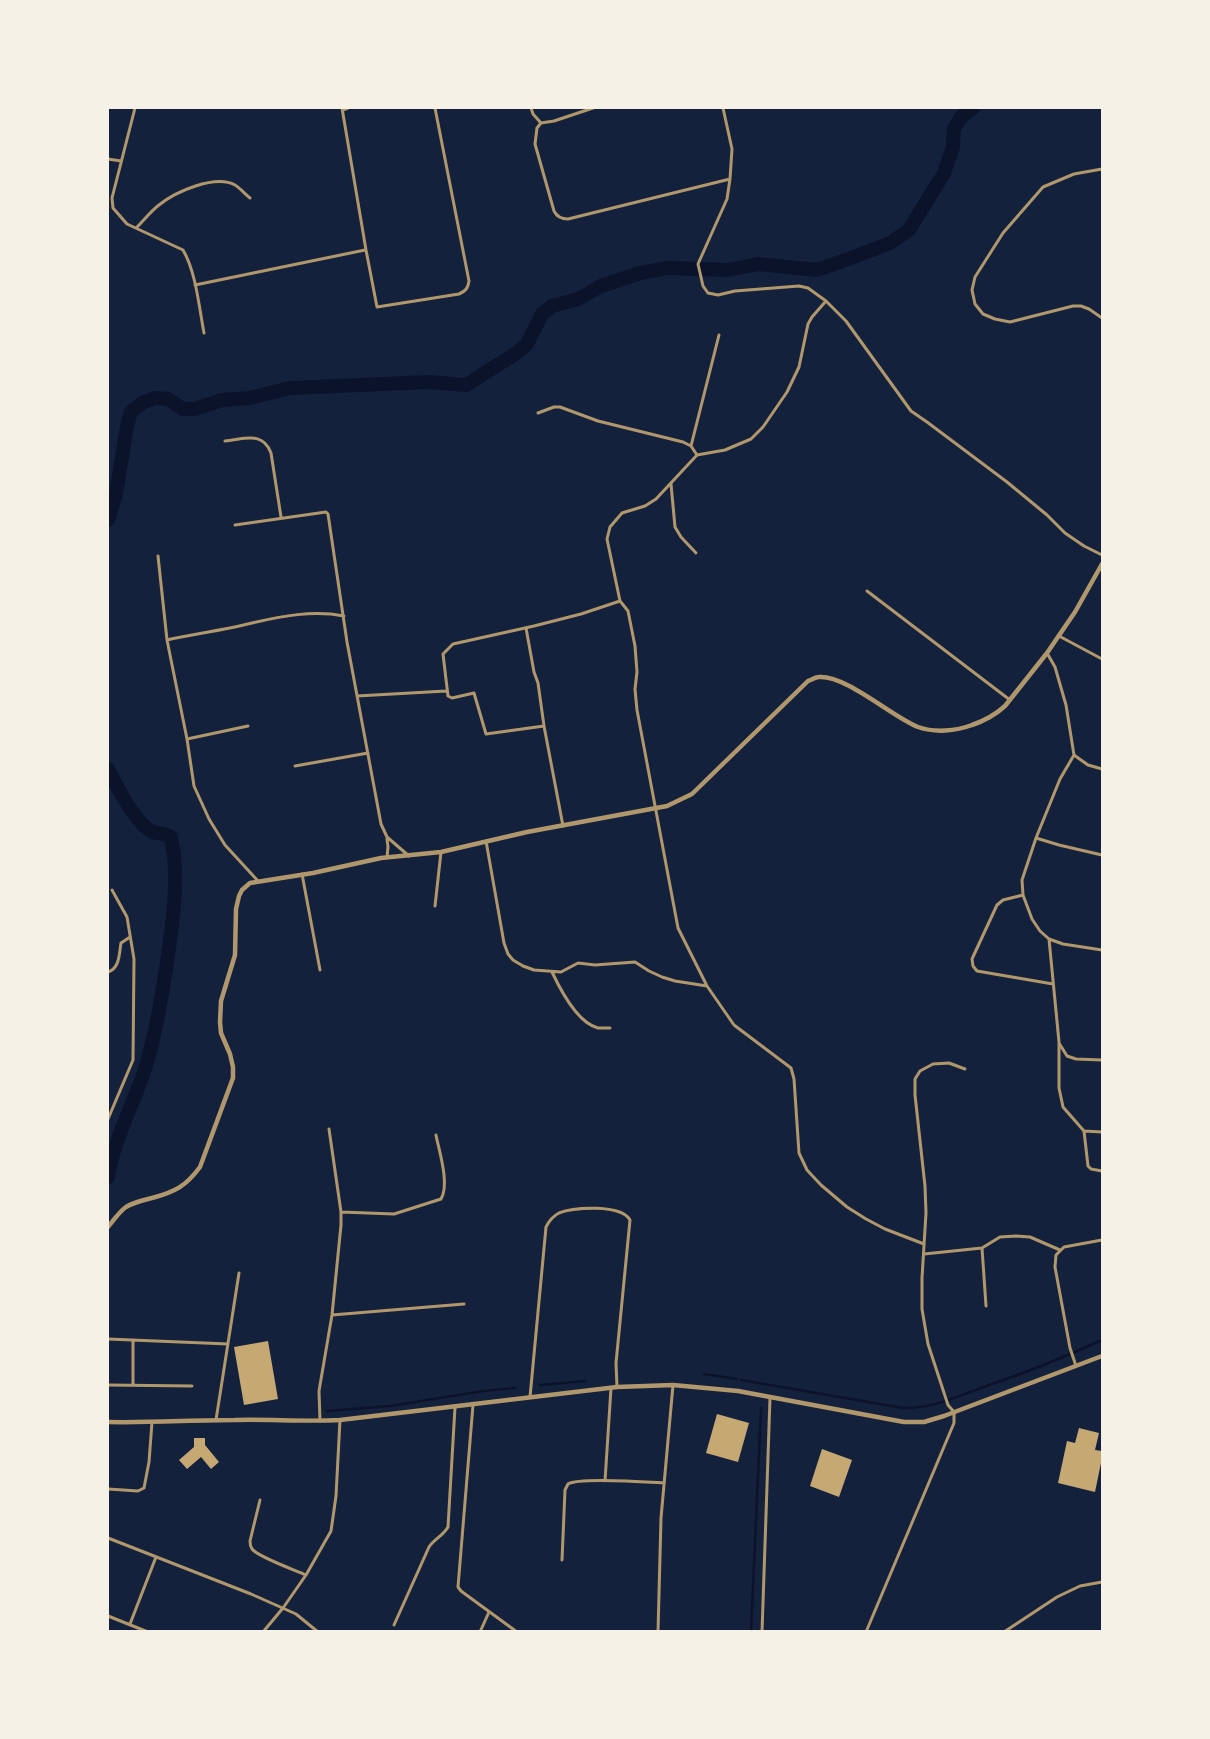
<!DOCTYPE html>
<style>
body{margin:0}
#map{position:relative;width:1210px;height:1739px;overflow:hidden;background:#14213d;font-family:Ubuntu,sans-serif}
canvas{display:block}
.frame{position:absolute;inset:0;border:109px solid #f6f1e7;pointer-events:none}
</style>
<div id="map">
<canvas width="1210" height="1739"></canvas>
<div class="frame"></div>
</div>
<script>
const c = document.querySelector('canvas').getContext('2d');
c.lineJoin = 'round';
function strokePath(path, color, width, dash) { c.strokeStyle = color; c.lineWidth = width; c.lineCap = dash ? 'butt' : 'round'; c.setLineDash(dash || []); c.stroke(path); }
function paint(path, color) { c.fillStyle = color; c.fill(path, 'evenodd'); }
strokePath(new Path2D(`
 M704,1374L737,1379
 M741,1380L903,1408C930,1409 956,1397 981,1388C1022,1374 1063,1358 1102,1340
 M540,1385L586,1381
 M327,1411L390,1406L483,1391L515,1388
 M751,1632L761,1408`), '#0b132b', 2.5);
strokePath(new Path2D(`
 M108,520L116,494L127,426L131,412L142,403L155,398L168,399L183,409H195L222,400L250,398L290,388L429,382L466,385L518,352L527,344L542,314L552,306L578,299L601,286L640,273L668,268L728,270L758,264L817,270L851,258L890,243L909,230L944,173L953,147L954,129L961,117L973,108
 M108,769C116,785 136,825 153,832C159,834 164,833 171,837C180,878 172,927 166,969C161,1002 155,1037 145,1069C133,1105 114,1140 108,1177`), '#0b132b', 14);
paint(new Path2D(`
 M268,1341L278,1399L244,1405L234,1347Z
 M717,1414L749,1423L738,1462L706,1453Z
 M1079,1428L1099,1433L1095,1450L1102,1451V1458L1095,1492L1058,1483L1067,1441L1075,1443Z
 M194,1438H205V1445L219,1462L211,1469L201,1457L187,1469L179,1460L194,1447Z
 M822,1449L852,1460L839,1497L810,1486Z`), '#c6a872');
strokePath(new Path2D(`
 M135,108L112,198L113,208L127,224L183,250C196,272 199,307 204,333
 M342,108L366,250L377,307L459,294C466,291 468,288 469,281L435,108
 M531,108L533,114L541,123
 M723,108L732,149L730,179L727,199L698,264L703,286L708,293L718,295L735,291L799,286L808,288L826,301L846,321L911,411L927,422L1007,482L1047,515L1065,533L1084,546L1102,555
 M343,110L348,108
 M541,123L537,128L535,144L554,211C557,217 561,219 568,219L730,179
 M541,123L554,121L593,108
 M108,159L121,161
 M1102,169L1074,174L1043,187L1003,233L975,277L972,290L975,304L983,314L995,319L1010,322L1073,306H1081L1089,309L1102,318
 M137,227C144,220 151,211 159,205C175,192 215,174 235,185C240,188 245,194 250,198
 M195,285L365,250
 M826,301L812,317L808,324L799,367L787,392L763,427L751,439L725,450L697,455L656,499L645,506L622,513L610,527L607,539L620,601L628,611L635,646L637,672L635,689L637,710L678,928L707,986L734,1025L791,1068L794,1079L799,1153L807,1170L821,1185L847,1207L866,1219L885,1229L924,1244
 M538,413L554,407H560L598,421L683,442L691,446L697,455
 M225,441C245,439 263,431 271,453L281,517
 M691,446L719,335
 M671,484L675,527L681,537L696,553
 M235,525L326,512L328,514L347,642L381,824L387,837L409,856
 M158,556L167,640L187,739L194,786L209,819L225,845L258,881
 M867,591L1010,700
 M526,628L534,672L538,683L544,726L563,826
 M1059,636L1102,659
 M167,640C195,634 224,630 252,623C282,616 313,610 344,616
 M1047,653L1055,667L1066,705L1074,755L1060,779L1036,838L1022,880L1023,895L1032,919L1040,931L1049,939L1063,944L1102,950
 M357,696L446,691
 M544,726L486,734L474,693L452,698L448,696L443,654L453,644L534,626L581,614L620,601
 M187,739L248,726
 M1074,755L1088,765L1102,769
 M295,766L368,753
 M1036,838L1059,845L1102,855
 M387,839L388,847L387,857
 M486,841L504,943L508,954L513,960L523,966L534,970L561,972L578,963L595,965L635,962L649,971L662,977L675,981L707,986
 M302,874L320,970
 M1023,895L1003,900L997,905L972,959L973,966L977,971L1053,984
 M435,906L441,852
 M1049,939L1059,1042V1088L1063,1107L1084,1131L1102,1132
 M108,972C120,968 119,954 121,943L130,937
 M552,972C560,989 578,1023 598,1028C601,1028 606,1028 610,1028
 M1059,1043L1067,1056L1076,1059L1102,1060
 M108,1119L133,1060L134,959L127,917L112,890
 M1084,1131L1088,1166L1091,1169L1102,1171
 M341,1212L394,1214L441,1199C450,1184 439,1151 436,1135
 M982,1248L986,1306
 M924,1254L982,1248L1000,1237L1016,1236L1030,1237L1060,1250
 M332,1315L464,1304
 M108,1339L228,1344
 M1076,1366L1070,1348L1055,1267L1056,1255L1064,1247L1102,1240
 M108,1385L192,1386
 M133,1385V1340
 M530,1397L546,1227C549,1221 553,1216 559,1213C574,1207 621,1204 630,1220L616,1363L617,1387
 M473,1405L458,1587L461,1591L517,1632
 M216,1420L239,1273
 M320,1421L319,1391L332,1315L341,1225V1212L329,1129
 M605,1481L611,1388
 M108,1489L138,1491L144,1488L149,1462L152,1422
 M260,1500L250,1541C250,1544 250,1546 252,1549C258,1557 295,1570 306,1575
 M108,1538L251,1594L296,1614L318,1632
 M562,1560L565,1490L568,1484C579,1477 646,1482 664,1483
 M108,1616L148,1632
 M130,1624L156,1557
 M394,1625L429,1547C434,1539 443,1536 448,1527L455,1407
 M263,1632L283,1608L306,1575L331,1531L336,1496L340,1420
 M480,1632L489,1612
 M658,1632L661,1518L673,1385
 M762,1632L770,1398
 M866,1632L954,1423V1412L948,1405L928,1344L922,1309V1278L926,1213L925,1186L915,1095V1079L920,1071L933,1064L949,1063L965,1069
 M1004,1632L1057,1597L1080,1586L1102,1582`), '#b1986c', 3);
strokePath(new Path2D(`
 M108,1227C113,1221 119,1212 126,1207C134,1202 144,1200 152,1198C175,1192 186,1186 200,1167L233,1078V1067L230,1054L221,1033L220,1022L221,1001L235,955L236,909L239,896L242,890L250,883L313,873L381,858L441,852L527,832L667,806L692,794L808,681C812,680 815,677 819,677C846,675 891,716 918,727C935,733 956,731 972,725C984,721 995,715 1005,706L1047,653L1075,612L1102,564
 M108,1422C150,1423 193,1420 235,1420C270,1419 305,1422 340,1420L617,1387L673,1385L738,1391L904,1422H924L944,1416L1102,1356`), '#b1986c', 4.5);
</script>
